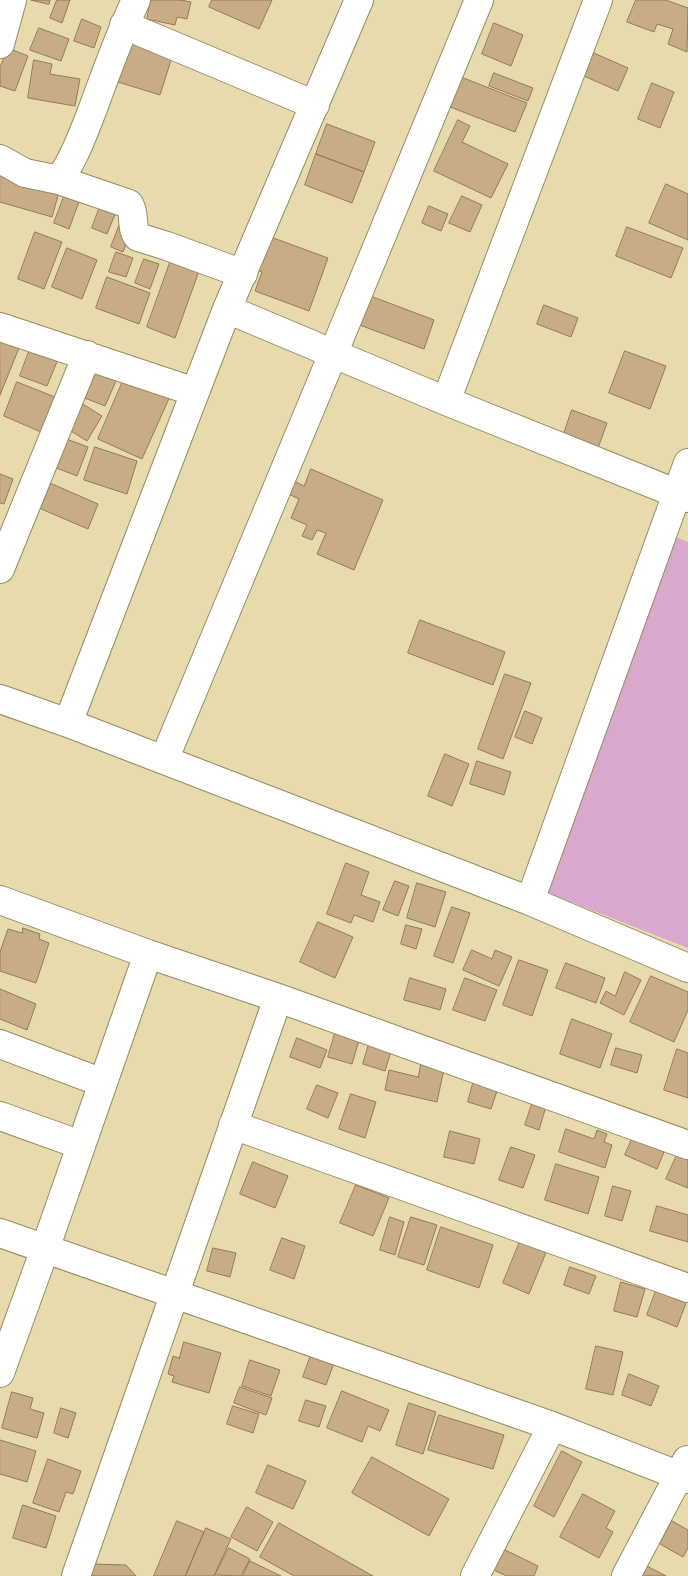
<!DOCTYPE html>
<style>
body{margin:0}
canvas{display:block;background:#e7dbae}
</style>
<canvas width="688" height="1576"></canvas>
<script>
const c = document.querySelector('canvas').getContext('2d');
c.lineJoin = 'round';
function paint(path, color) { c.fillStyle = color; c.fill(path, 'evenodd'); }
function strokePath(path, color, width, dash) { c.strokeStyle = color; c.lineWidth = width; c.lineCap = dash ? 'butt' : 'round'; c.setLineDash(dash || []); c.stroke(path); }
paint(new Path2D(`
 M664,532L688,542V948L538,889Z`), '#d8a9cd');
const building = new Path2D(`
 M31,0H50L49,4Z
 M57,0H70L62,23L50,18Z
 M151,0H181L191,2L187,19L177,17L175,25L147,19Z
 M212,0H272L259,29L209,7Z
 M636,0H666L688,8L687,52L668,44L673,29L657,24L654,32L627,22Z
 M82,19L101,27L94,48L74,41Z
 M494,23L523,35L511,66L482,54Z
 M39,28L69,39L61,61L30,50Z
 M132,41L173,54L160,95L118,82Z
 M8,48L28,56L15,91L0,86V68Z
 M587,50L628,68L618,91L577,73Z
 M34,60L52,64L50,74L80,79L75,106L28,98Z
 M494,73L533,88L528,101L489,86Z
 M461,77L527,103L515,132L450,107Z
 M652,83L674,92L660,128L638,119Z
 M458,120L470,126L462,142L508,164L491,198L434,171Z
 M327,124L375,142L364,172L316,154Z
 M316,154L364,172L352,203L305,185Z
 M0,167L61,185L52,217L0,202Z
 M666,184L688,194V240L649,223Z
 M65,194L80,199L69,229L54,223Z
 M462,196L482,205L470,232L449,223Z
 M102,201L118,207L107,234L92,228Z
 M429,206L448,214L441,231L422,223Z
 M121,221L133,226L123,252L111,247Z
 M627,227L683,248L671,278L616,256Z
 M35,232L62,242L44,289L18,279Z
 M268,236L328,258L309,311L255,291L262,272L255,269Z
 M67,248L97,260L82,299L52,287Z
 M116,252L133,258L126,277L109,272Z
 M144,259L159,264L150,289L135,283Z
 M171,260L199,271L175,338L147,327Z
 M107,277L150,293L139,324L96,308Z
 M368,295L434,320L424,349L357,324Z
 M544,305L578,318L571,337L537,324Z
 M0,341L19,348L0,395Z
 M31,346L59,357L47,386L20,376Z
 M625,351L666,366L650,409L609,393Z
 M92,359L120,372L105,406L77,395Z
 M126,374L171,394L142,459L98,439Z
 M17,382L55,397L41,432L4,416Z
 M78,401L102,416L87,441L63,426Z
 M572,410L607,423L598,448L563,436Z
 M61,437L88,447L77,476L49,465Z
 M95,447L137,461L127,494L84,480Z
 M311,469L383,500L354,570L317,554L326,533L317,530L312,540L302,536L307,525L291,518L299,499L284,492L290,479L304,486Z
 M0,474L13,479L4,504L0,503Z
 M43,480L98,504L88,529L32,505Z
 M420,620L505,652L493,685L408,653Z
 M505,674L531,683L503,759L478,749Z
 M525,711L542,718L532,744L515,737Z
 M445,754L469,764L452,806L428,796Z
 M477,761L511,772L504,795L470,784Z
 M346,863L369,872L361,895L380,902L373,922L354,915L351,923L327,914Z
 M395,881L409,886L398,916L383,910Z
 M417,883L446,892L435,927L407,918Z
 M452,907L470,913L453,963L434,956Z
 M318,922L353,937L335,978L300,962Z
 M406,925L422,929L416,949L401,944Z
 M23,928L40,934L39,939L49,943L36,983L0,971V952L8,929L22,933Z
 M472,950L492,959L495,950L512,957L499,986L463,970Z
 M519,960L548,970L532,1016L503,1005Z
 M566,963L605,978L596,1003L556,988Z
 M625,972L641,980L624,1015L600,1003L606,991L615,996Z
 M651,976L688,992V1010L674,1042L630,1022Z
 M410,978L446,989L440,1010L404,1000Z
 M465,978L497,990L485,1021L453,1010Z
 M0,989L36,1004L27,1030L0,1019Z
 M572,1019L612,1034L600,1068L560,1054Z
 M336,1030L360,1037L352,1064L328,1057Z
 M297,1038L327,1050L320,1068L290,1057Z
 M369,1044L391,1051L385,1071L363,1064Z
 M616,1048L642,1055L637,1073L611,1065Z
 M677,1049L688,1053V1098L664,1090Z
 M422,1059L445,1064L437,1102L385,1090L389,1070L418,1077Z
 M474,1080L498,1088L491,1109L468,1102Z
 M317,1085L338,1093L328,1118L307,1109Z
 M351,1094L376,1102L365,1138L339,1129Z
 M534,1098L547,1103L539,1130L525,1125Z
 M566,1129L594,1139L597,1130L607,1134L604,1142L612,1145L605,1168L559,1152Z
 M450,1131L480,1139L474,1164L444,1157Z
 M632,1139L664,1152L657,1169L625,1155Z
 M511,1147L535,1155L523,1188L499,1180Z
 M677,1155L688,1160V1188L666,1179Z
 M253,1162L288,1176L275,1208L240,1194Z
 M556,1164L599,1177L588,1214L545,1200Z
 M356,1185L389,1198L373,1236L340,1223Z
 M613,1186L631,1191L622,1221L605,1216Z
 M657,1206L688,1215V1242L650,1231Z
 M390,1217L404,1222L395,1255L380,1250Z
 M411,1217L437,1225L424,1265L398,1257Z
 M441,1227L493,1245L479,1288L427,1270Z
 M282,1238L305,1246L294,1279L270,1270Z
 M521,1239L547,1250L529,1294L503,1283Z
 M213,1248L236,1253L230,1277L207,1271Z
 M570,1267L596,1276L589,1294L564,1285Z
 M621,1282L645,1289L637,1317L614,1311Z
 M656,1291L686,1303L677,1327L647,1315Z
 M184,1342L221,1353L209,1393L172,1382L174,1376L168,1374L173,1356L179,1358Z
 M596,1346L623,1352L613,1395L586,1389Z
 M311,1355L334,1363L326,1385L303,1377Z
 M250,1360L280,1370L271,1396L242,1386Z
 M629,1374L659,1386L651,1406L622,1395Z
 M240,1387L272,1398L266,1415L234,1403Z
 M342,1391L389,1410L380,1431L368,1426L362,1442L327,1428Z
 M12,1392L33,1398L30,1409L44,1413L37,1438L2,1428Z
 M306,1400L326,1406L319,1427L299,1421Z
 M409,1403L436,1412L423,1454L396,1445Z
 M233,1406L259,1414L253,1433L227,1424Z
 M61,1408L76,1413L68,1438L54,1433Z
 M439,1415L504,1435L493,1469L428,1450Z
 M0,1440L36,1451L27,1482L0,1474Z
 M562,1451L582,1462L554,1517L534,1506Z
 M372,1457L449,1499L429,1536L352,1493Z
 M48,1459L81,1471L73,1494L66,1492L59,1512L33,1503Z
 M268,1465L306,1481L293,1509L256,1493Z
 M583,1494L615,1511L606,1528L613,1532L599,1558L560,1537Z
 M23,1505L56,1516L46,1548L13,1538Z
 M247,1507L273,1522L257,1551L231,1537Z
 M177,1521L204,1532L185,1576H154Z
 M672,1521L688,1530V1548L683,1557L660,1544Z
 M279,1523L373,1576H294L260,1557Z
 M206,1528L231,1539L214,1576H186Z
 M499,1547L538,1566L534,1576H507L489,1568Z
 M229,1548L250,1559L241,1576L215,1575Z
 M250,1561L281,1576H243Z
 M91,1564L126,1565L136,1576H86Z
 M645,1565L666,1576H640Z`);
paint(building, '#c8ac86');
strokePath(building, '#947955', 1);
const minor = new Path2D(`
 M124,25L315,105
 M0,44L12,0
 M0,159L25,173L59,180C74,159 83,134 92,111C106,73 119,36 136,0
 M59,180L129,204C136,214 130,228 138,237L167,246L243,274
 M227,309L446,401L688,498
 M0,327L195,392
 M446,401L598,0
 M0,569L87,355
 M0,699L68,723L530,901L688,968
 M68,723L227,309L359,0
 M164,760L333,354L479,0
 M0,900L148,954L278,998L688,1145
 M530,901L688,463
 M0,1044L103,1083
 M0,1116L81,1145
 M233,1125L688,1288
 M0,1233L552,1426L688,1479
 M0,1373L45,1249L148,954
 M76,1576L278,998
 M475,1576L552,1426
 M626,1576L687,1460`);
strokePath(minor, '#968b60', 30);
strokePath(minor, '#fff', 28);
</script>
